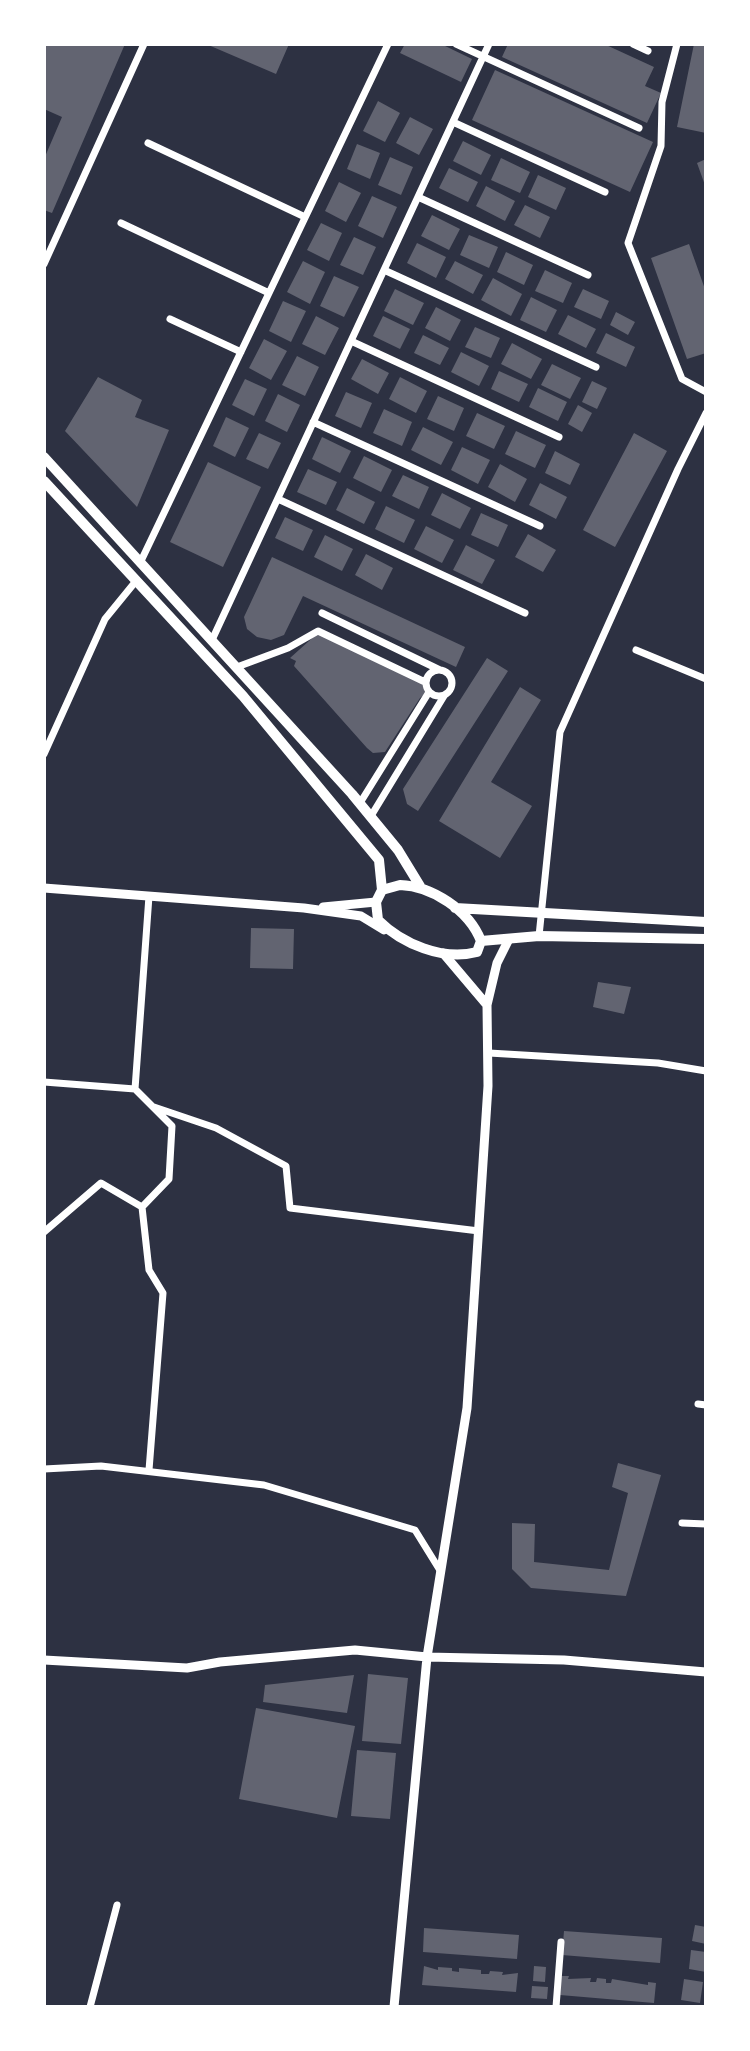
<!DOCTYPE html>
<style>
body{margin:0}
#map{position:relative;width:750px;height:2051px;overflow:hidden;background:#2d3142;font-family:Manrope,sans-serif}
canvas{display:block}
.frame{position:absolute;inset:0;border:46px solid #fff;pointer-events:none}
</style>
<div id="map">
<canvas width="750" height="2051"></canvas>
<div class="frame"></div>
</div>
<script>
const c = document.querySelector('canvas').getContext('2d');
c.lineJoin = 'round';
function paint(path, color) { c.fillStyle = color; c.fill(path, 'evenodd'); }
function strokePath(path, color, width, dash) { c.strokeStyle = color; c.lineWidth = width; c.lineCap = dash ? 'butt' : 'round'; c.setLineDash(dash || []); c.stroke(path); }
paint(new Path2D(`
 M44,44H125L52,213L44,210V159L62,117L44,109Z
 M206,44H289L276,74Z
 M405,44H441L472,59L461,82L400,53Z
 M508,44H604L654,67L645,86L661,93L647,123L502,57Z
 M694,44H706V133L677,127Z
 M495,70L653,142L630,192L472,120Z
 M378,101L400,113L385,142L363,131Z
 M410,117L433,129L419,155L396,143Z
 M463,141L491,155L481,175L453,161Z
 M357,144L380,153L370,179L347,169Z
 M390,157L413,167L401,195L378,185Z
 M501,158L530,172L520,193L491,180Z
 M706,159V188L697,163Z
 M449,168L478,182L468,202L439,188Z
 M538,175L566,188L556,210L528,197Z
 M339,182L361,193L346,222L325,211Z
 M486,186L515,201L505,221L476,206Z
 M372,196L397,207L383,238L358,226Z
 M525,205L550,217L540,238L514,225Z
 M432,215L460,229L449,250L421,236Z
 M321,223L342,233L329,261L307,250Z
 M469,235L498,247L489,268L460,255Z
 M354,237L376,247L363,275L340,265Z
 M417,243L446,257L436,278L407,263Z
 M689,244L706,292V353L687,359L651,258Z
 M506,252L533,265L524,285L497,272Z
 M303,261L325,272L310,304L287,292Z
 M455,261L483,275L473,294L445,279Z
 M545,270L572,283L563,303L535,291Z
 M334,276L359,287L344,317L320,306Z
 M493,278L522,294L511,316L481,300Z
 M395,289L424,303L413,325L384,311Z
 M583,289L609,301L601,319L574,307Z
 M531,297L557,310L546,332L520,320Z
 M283,301L306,311L291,342L269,331Z
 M436,307L461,320L450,341L425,328Z
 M616,312L635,322L628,335L610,325Z
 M568,315L596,329L586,348L558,334Z
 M316,316L339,328L325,355L302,344Z
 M383,316L410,329L400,349L373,336Z
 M475,327L500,338L491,358L465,347Z
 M606,333L635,347L626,367L596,353Z
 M423,335L449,348L440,365L414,353Z
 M264,339L287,351L271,380L249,368Z
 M512,343L542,359L531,379L501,364Z
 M461,352L489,366L479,386L451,372Z
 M297,356L319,367L305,396L282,385Z
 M362,359L389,373L378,394L351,379Z
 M552,364L581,378L570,399L541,385Z
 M499,371L528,384L519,402L491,389Z
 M98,377L142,400L135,417L169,430L137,507L65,431Z
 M400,377L427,391L416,413L389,399Z
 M245,379L267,389L254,416L232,405Z
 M592,381L607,388L597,409L582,402Z
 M538,388L567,402L558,421L529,407Z
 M346,392L372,403L361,428L335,416Z
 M278,394L300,405L287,432L265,421Z
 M438,396L464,408L454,431L427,419Z
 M578,405L592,413L582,432L568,424Z
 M384,409L412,422L402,446L373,433Z
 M477,413L505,426L494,449L466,436Z
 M226,417L249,428L235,457L213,446Z
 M423,427L453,442L441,465L411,450Z
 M516,431L546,445L535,468L505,454Z
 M259,433L281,443L268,469L246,459Z
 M634,433L667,451L615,547L583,530Z
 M322,437L351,451L340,473L312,459Z
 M462,447L490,460L478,484L451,470Z
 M555,451L580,464L570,485L545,473Z
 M364,456L392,470L381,492L353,478Z
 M208,462L261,487L223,567L170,542Z
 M500,464L527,479L515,502L488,487Z
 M308,469L337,482L326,505L297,492Z
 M403,475L429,487L419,509L392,496Z
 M540,483L567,497L556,519L529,505Z
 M347,488L375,502L364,524L336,510Z
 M442,493L471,508L460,529L431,515Z
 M386,506L415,520L404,543L375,529Z
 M481,513L508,525L498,547L471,535Z
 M285,517L313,530L303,551L275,538Z
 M426,526L454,540L442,563L414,549Z
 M528,534L556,550L543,572L515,557Z
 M325,535L353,549L342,571L314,557Z
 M466,545L495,560L482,584L453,570Z
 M366,554L393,568L382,590L355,575Z
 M272,557L465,647L456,667L303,596L284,635L271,640L257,637L247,629L244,617Z
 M319,632L425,682L428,692L420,698L385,752L373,753L367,748L294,666L296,661L290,658Z
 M487,658L508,671L418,811L407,804L403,789Z
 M520,687L541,700L491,782L532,806L500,858L439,821Z
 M251,928L294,929L293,969L250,968Z
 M598,982L631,987L624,1014L593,1007Z
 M618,1463L661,1475L626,1596L531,1588L512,1569V1523L535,1524L534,1562L609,1570L628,1493L612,1487Z
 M368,1674L408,1678L401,1744L362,1741Z
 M354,1675L347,1713L263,1702L265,1685Z
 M256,1708L355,1726L337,1818L239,1799Z
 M357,1750L396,1753L390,1819L351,1816Z
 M695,1925L706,1927V1944L692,1941Z
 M424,1928L519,1935L517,1959L423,1952Z
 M564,1931L662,1938L660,1963L562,1955Z
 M691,1950L706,1952V1972L689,1969Z
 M424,1966L438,1970V1967L452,1968V1971L459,1972V1968L481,1970V1974H489L490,1971L503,1972L502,1975L518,1973L516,1992L422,1985Z
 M534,1966L546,1967L545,1982L533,1981Z
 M561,1976H569L568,1979L591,1978L590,1982H596L597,1978L606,1979V1983H611L612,1979L648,1985V1982L656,1983L654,2003L560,1995Z
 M684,1979L703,1982L700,2003L681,2000Z
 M532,1986L548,1987L547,1999L531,1998Z`), '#626471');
strokePath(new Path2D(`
 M456,44L639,128
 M633,44L648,51
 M677,44L662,102L661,146L628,243L682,379L706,392
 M453,122L605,192
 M148,143L305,217
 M418,197L588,275
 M121,223L269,293
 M44,264L144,44
 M384,270L596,367
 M170,319L241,352
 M351,341L559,437
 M313,422L540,526
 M278,499L525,613
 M141,561L388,44
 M322,613L440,670
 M212,640L489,44
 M636,650L706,679
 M237,667L288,648L318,631L425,682
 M426 683a13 13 0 1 1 26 0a13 13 0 1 1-26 0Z
 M44,754L105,619L136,581
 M360,803L429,692
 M371,816L444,696
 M539,936L560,732L678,469L706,413
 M489,1053L658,1063L706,1071
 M44,1082L135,1089
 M154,1107L216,1128L286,1166L290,1208L479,1231
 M142,1207L169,1179L172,1126L135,1089L149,896
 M44,1232L101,1183L142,1207L149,1270L163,1293L149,1470
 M698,1404L706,1405
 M44,1469L101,1466L264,1485L415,1530L441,1572
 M682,1523L706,1524
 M90,2007L117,1905
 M556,2007L561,1942`), '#fff', 7);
strokePath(new Path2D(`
 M44,888L304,908L361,916L384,930
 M323,907L376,902
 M443,953L487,1005
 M44,1660L187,1668L220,1662L355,1650L427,1657L564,1660L706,1672
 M394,2007L427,1657L467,1408L488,1086L487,1005L497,963L509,939`), '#fff', 9);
strokePath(new Path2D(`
 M44,457L352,794L398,850L420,886
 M44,481L243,696L379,860L382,890
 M400,885C432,886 469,910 481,941L477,952C443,961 402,944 378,920L376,902L382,890Z
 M455,908L706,922
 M481,941L539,936L706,939`), '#fff', 10);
</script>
